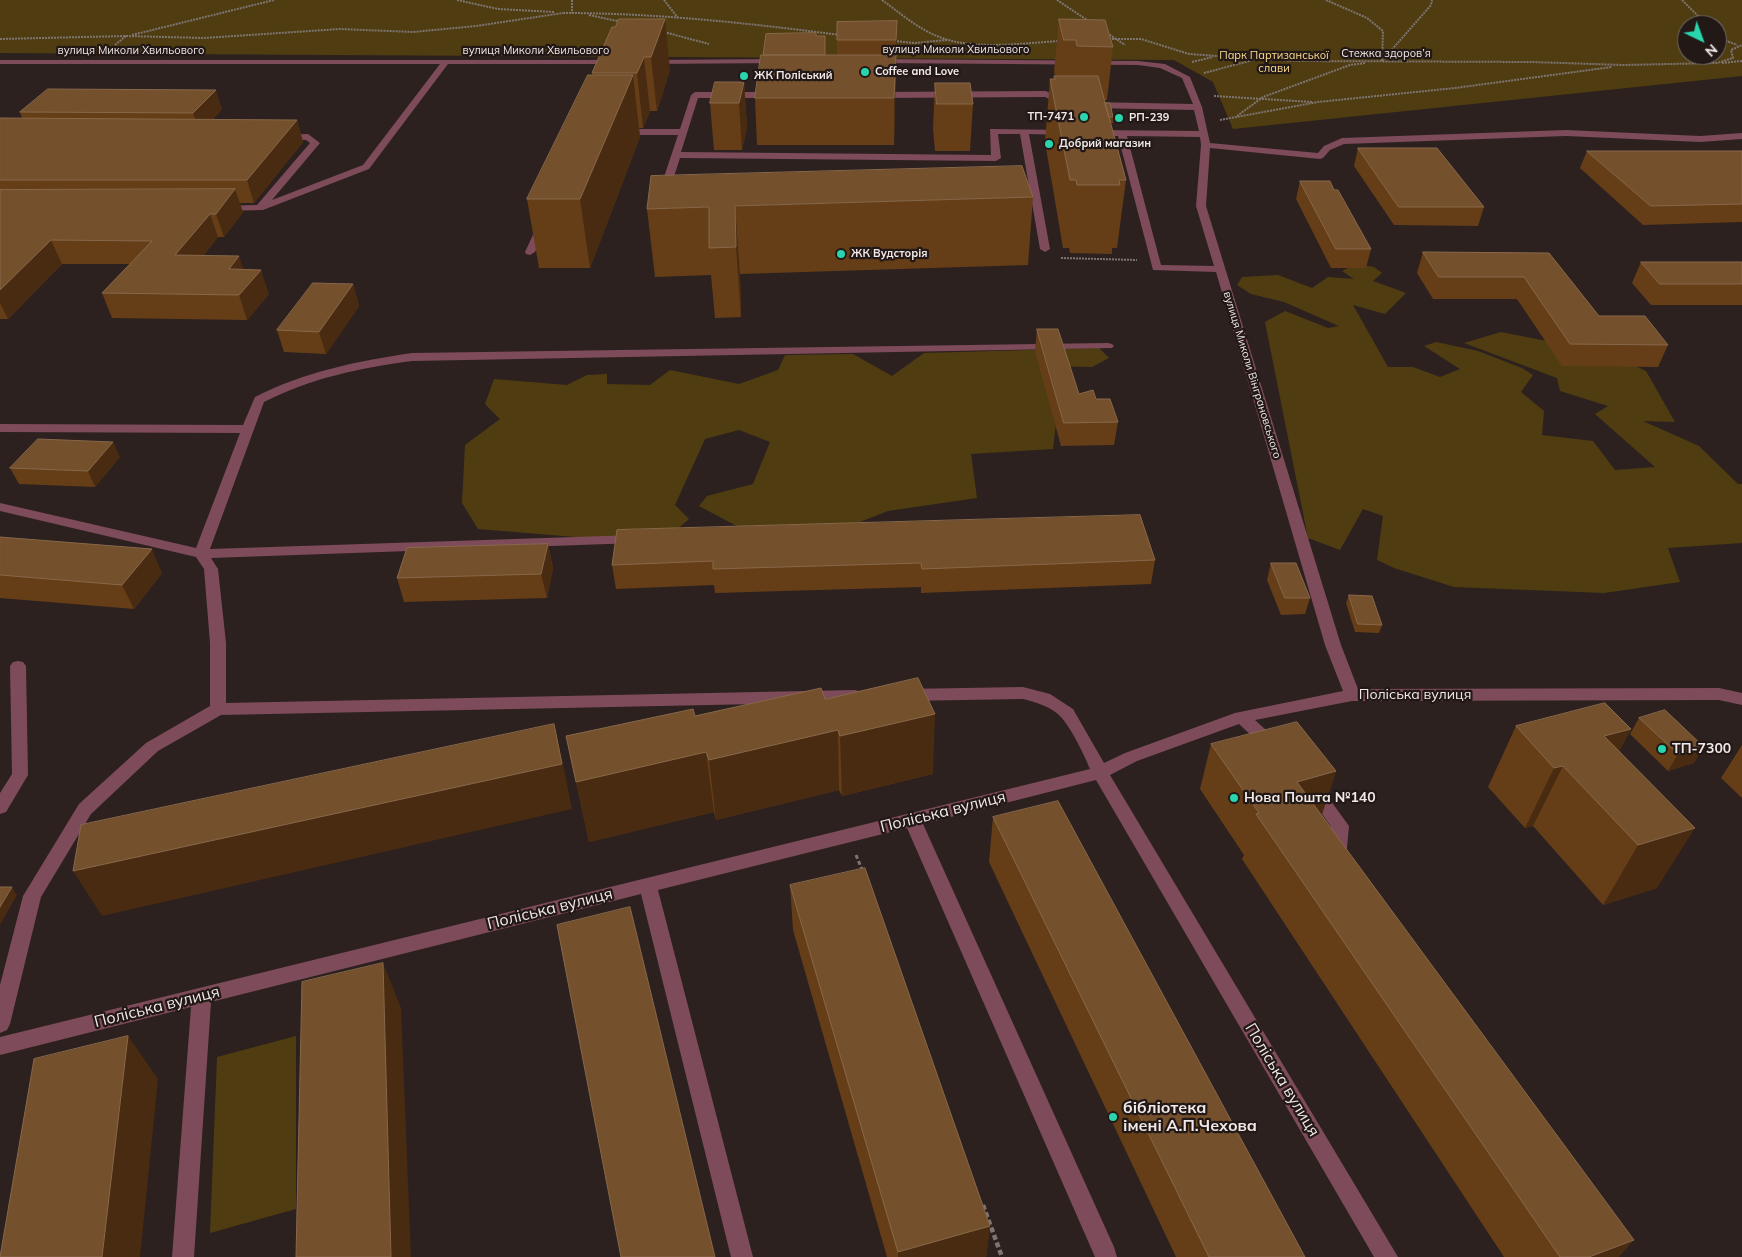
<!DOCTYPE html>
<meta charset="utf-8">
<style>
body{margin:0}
#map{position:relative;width:1742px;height:1257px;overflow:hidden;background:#2c211f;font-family:Mulish,sans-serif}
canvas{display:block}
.north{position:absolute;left:1677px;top:15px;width:50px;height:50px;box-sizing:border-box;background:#221816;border:1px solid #746c6a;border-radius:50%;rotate:138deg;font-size:14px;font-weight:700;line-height:20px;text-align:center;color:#f0e9e7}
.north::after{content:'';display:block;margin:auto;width:18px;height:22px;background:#29d5ad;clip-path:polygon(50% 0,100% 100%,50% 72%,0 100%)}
</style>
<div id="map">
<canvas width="1742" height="1257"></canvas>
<div class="north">N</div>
</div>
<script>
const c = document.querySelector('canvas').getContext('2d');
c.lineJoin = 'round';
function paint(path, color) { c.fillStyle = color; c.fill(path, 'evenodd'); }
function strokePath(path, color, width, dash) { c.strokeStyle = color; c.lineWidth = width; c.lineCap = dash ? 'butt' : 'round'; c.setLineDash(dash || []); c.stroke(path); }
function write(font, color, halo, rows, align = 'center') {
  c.font = font + ' Mulish,sans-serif'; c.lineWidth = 4.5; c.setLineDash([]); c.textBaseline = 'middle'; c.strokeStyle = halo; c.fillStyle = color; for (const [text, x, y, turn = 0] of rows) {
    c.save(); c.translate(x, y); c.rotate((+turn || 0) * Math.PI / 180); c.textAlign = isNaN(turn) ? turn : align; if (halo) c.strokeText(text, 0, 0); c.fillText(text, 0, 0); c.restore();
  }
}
paint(new Path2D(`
 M0,0H1742V76L1233,129L1213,82L1174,60L0,53ZM1687,25H1717V55H1687Z
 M1356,264L1374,267L1382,273L1373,281L1406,293L1385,314L1353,305L1388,367H1413L1440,377L1460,369L1424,346L1436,342L1478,351L1522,368L1533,375L1521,392L1544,411L1542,435L1593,441L1615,470L1655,467L1595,414L1608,406L1560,391L1557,378L1464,343L1501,332L1572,346L1625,361L1646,371L1675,422L1643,421L1699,446L1738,484H1742V543L1668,548L1680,582L1604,593L1454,587L1394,568L1377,560L1383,516L1363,509L1340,550L1308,538L1265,322L1285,311L1328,328L1339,326L1284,302L1251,294L1237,285L1242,277L1278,275L1312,288L1328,277L1354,279L1342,271Z
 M1099,348L1109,358L1092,367L1048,366L1061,379L1053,449L971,454L977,498L888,511L824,536L746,531L699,506L707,496L753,484L770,442L739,430L705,439L675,505L689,519L660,544L478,529L462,503L465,445L500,419L485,404L494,379L567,385L587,375L607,374V384L650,385L670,370L739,384L778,370L785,355L853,354L892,376L924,353Z
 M296,1036V1209L210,1233L217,1057Z`), '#4f3d11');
strokePath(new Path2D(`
 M457,0L498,9L554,12
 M572,0V13
 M664,0L678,18
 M882,0C900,13 917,28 937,36C971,51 1023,43 1060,41
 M1057,0L1090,22
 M1326,0L1367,18L1383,31L1382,60
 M1682,0L1707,25
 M563,13C655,13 748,23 840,35
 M589,15L622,22
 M664,32L709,44
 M1107,33L1125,45
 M132,35L274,0
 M1717,37L1737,45
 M0,39L126,36L204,38L340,29L413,32L476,26L563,13
 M1106,39H1141L1189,54L1292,61L1532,62L1623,65L1717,63L1733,58L1731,50L1742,45
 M894,41L914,43L947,40
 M115,45L126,36
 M1382,61L1431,5L1432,0
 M1192,62L1213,57
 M1722,63L1742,61
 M1204,73L1253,60
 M1214,96L1312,102
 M1237,116L1263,97L1350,65L1366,63
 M1220,120L1318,102L1455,88L1612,67
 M1061,258L1137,260`), '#7e7573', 2, [2, 1]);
strokePath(new Path2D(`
 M856,855L863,872`), '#7e7573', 3, [4, 2.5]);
strokePath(new Path2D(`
 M983,1205L1002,1257`), '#7e7573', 4.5, [5, 3]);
paint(new Path2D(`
 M781,59H784V63L649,64L645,62L649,60Z
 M874,59L1138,61L1165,64L1190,77L1202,107L1210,143L1318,153L1324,146L1342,138L1566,130L1700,136L1742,133V139L1700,142L1566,136L1344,144L1330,150L1323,158L1320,159L1210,148L1206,206L1341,645L1358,689L1719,688L1742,693V705L1719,700L1352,701L1255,720L1279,742L1281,746L1279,750L1273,752L1267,750L1239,724L1137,761L1110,775L1398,1257H1374L1096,780L923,824L1114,1247L1117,1257H1095L907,828L658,890L753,1257H731L641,894L211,1002L194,1257H172L191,1007L0,1055V1037L1090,769C1085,756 1071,728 1061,717C1052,707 1036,702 1023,699L905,701L899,699L897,695L899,691L905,689L1023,687L1050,694L1073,709L1104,763L1125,753L1235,713L1343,691L1325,645L1216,272L1153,270L1118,136H1093L1089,133L1093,130L1199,131L1194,110L1090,108L1086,105L1090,102L1193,104L1182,78L1160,68L1138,65L877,63H874ZM1127,136L1200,137L1201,145L1196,206L1214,266L1161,265Z
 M0,60H616L620,62L616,64H448L369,169L263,210L221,211L216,208L218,206L257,205L310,143L306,140L279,139V135L308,134L320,143L272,200L363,165L440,64H0Z
 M1046,91L1071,104L1064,106L1045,97L875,98L871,95L875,92Z
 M695,92H774L778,95L774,98H698L681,152L991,155L990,129L1068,130V134L1065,135L1029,134L1050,249L1045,252L1040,249L1020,134H998L1001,158L996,161L680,158L668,195L663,198L660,197L658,195L678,135H620L616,132L620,129H680L691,95Z
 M543,221L548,224L535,252L530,255L526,254L525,252L538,224Z
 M1108,343L1112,344L1114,346L1112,348L412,361C360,368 311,378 264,402L210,549L636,535L641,536L643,539L641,542L636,543L211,558L218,569L226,643V703L855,690L861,692L863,696L861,700L855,702L221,715L158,751L91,814L41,897L10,1024L7,1030L0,1033V985L23,896L79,804L146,743L210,706V643L204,569L196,557L0,511V503L196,548L240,433L0,432V424L243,425L255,397C304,372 357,361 412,353Z
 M18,661L23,662L26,666L28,775L6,812L0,814V793L12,774L10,666L13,662Z
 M1314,785L1320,786L1349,826L1346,859L1343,864L1337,866L1331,864L1328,859L1331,827L1306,791L1308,786Z`), '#7e4b5a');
paint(new Path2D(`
 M1059,19L1113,47L1107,100H1104L1105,103L1113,117V123H1110L1126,180L1117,248H1112V254L1070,253L1069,248H1063L1045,142L1050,79H1054V76H1055L1054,71Z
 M897,21L896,70L894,145H757L755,98L763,55L817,36L826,55H837V22Z
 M612,27L670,70L657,111H650L643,128H639L640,137L590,268H539L527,199L593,75L592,73Z
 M744,82L747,128L742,150H714L710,103Z
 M935,83L973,104L970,151H935L933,129Z
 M222,109L212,120H297L303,142L254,203H240L243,212L224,237H218L203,256L243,269L269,294L247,320L112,318L102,293L130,264H62L8,319H0V118H22L20,112Z
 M1358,148L1484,207L1478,226L1394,225L1354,166Z
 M1587,151H1742V222L1643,225L1580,168Z
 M1300,181L1334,190L1371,249L1366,268H1331L1296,199Z
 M1033,197L1028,265L740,274L741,317L715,318L711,275L655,277L647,209Z
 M1423,252L1549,253L1599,316L1668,345L1658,367L1562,366L1517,299H1433L1417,273Z
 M1641,262H1742V305H1651L1632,283Z
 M353,284L359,306L326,354L284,352L277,330Z
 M1037,329L1079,394L1096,399L1118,422L1114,445L1061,446L1035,351Z
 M120,457L95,487L19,484L10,468Z
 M617,530L1155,560L1151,584L921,593V587L715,593L714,585L616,589L612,565Z
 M0,537L162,573L134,609L0,598Z
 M548,544L553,568L547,598L404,602L397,578Z
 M1271,563L1310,598L1305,614L1281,615L1267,580Z
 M1349,595L1382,625L1379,633L1355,632L1346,603Z
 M825,699L933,774L842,796L839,790L716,820L714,812L589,842L576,782L695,716Z
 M1639,718L1694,763L1668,771L1630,734Z
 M1516,726L1631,729L1619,751L1657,888L1603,905L1533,826L1525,828L1488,787Z
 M1211,744L1336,771L1322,815L1619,1257H1504L1242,859L1244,855L1200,789Z
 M1742,745V798L1721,778Z
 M993,817L1305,1257H1176L989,862Z
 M790,885L990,1226L986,1257H887L793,930Z`), '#653e17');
paint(new Path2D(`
 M665,19L670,70L657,111L651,57Z
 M897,21L896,70V90V40Z
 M896,55L895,99L894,145V98Z
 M644,57L650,111L643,128L637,73Z
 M633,75L640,137L590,268L580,199Z
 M744,82L747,128L742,150L739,103Z
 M216,90L222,109L199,132L193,113Z
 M297,120L303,142L254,203L247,180Z
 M235,189L243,212L224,237L216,214Z
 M735,206L740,274L741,317L736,247Z
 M210,214L218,237L184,279L175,255Z
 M51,240L62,264L8,319L0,303V290Z
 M239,256L247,280L229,269Z
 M261,270L269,294L247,320L239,295Z
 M353,284L359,306L326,354L319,332Z
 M113,442L120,457L95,487L88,471Z
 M548,544L553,568L547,598L541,574Z
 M152,549L162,573L134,609L122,585Z
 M935,714L933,774L842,796L840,736Z
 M554,724L564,769L572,809L102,916L73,871Z
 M1631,729L1599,789L1604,736Z
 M838,730L839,790L716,820L709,760Z
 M1704,747L1694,763L1668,771L1678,754Z
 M706,752L714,812L589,842L576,782Z
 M1563,766L1533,826L1525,828L1554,768Z
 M1336,771L1321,817L1297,782Z
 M1695,828L1657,888L1603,905L1638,845Z
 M12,887L17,895L0,925V907Z
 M383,963L401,1008L411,1257H391Z
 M128,1036L158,1079L140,1257H102Z
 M990,1226L986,1257H898V1252Z
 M1634,1240L1619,1257H1589Z`), '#482b11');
const building = new Path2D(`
 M619,19H665L651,57H644L637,73H592L612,27H615Z
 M1059,19L1105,20L1113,47L1077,46L1076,40H1064Z
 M897,21L896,40H837V22Z
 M816,33V36H825V55H763L766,34Z
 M761,55H896L894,98H755Z
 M588,75H633L580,199H527Z
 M1054,76H1098L1126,180H1119L1120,185H1077L1076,180H1070L1050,79H1055Z
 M715,82H744L739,103H710Z
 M935,83H970L973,104H937Z
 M48,89L216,90L193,113L20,112Z
 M1105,103H1110L1113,117H1109Z
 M0,118L297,120L247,180H0Z
 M1358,148H1437L1484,207H1399Z
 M1587,151H1742V204L1651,206Z
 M1022,166L1033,197L735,206L736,247L709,248V207L647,209L651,176Z
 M1300,181H1330L1334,190H1338L1371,249H1336Z
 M235,189L216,214H210L175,255L239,256L229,269L261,270L239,295L102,293L152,241L51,240L0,290V190Z
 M1423,252L1549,253L1599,316H1645L1668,345L1570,344L1524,277H1439Z
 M1641,262H1742V284H1660Z
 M313,283L353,284L319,332L277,330Z
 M1037,329H1058L1079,394L1093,390L1096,399H1110L1118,422L1064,423Z
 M38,439L113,442L88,471L10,468Z
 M1140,515L1155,560L922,569L921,563L713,569V561L612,565L617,530Z
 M0,537L152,549L122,585L0,575Z
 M548,544L541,574L397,578L407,548Z
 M1271,563H1296L1310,598H1285Z
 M1349,595L1372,596L1382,625L1358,624Z
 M918,678L935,714L840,736L838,730L709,760L706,752L576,782L566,736L693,709L695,716L821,688L825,699Z
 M1605,703L1631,729L1604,736L1695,828L1638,845L1563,766L1554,768L1516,726Z
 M1665,710L1704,747L1678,754L1639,718Z
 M1297,722L1336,771L1297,782L1634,1240L1589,1257H1560L1256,814L1259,813L1211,744Z
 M554,724L562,764L73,871L81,825Z
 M1058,801L1305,1257H1209L993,817Z
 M865,868L990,1226L898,1252L790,885Z
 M0,887H12L0,907Z
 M630,907L715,1257H621L557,925Z
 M383,963L391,1257H296L302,982Z
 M128,1036L102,1257H0L34,1059Z`);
paint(building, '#74502d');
strokePath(building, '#88684a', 1);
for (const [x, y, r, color] of [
 [865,72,5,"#29d5ad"],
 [744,76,5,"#29d5ad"],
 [1084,117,5,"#29d5ad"],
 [1119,118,5,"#29d5ad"],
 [1049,144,5,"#29d5ad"],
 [841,254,5,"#29d5ad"],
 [1662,749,5,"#29d5ad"],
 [1234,798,5,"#29d5ad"],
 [1113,1117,5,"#29d5ad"]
]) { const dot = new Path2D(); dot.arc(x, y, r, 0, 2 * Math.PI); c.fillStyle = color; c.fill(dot); strokePath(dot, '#221816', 2); }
write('11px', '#f0e9e7', '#221816', [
 ["вулиця Миколи Хвильового",956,50],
 ["вулиця Миколи Хвильового",131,51],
 ["вулиця Миколи Хвильового",536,51],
 ["Стежка здоров’я",1386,54],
 ["вулиця Миколи Вінграновського",1252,375,73]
]);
write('11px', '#ffdd8f', '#221816', [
 ["Парк Партизанської",1274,56],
 ["слави",1274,69]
]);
write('bold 11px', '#f0e9e7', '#221816', [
 ["Coffee and Love",875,72],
 ["ЖК Поліський",754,76],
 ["ТП-7471",1074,117,"right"],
 ["РП-239",1129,118],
 ["Добрий магазин",1059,144],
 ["ЖК Вудсторія",851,254]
], 'left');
write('14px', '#f0e9e7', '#221816', [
 ["Поліська вулиця",1415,695]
]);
write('bold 14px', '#f0e9e7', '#221816', [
 ["ТП-7300",1672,749],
 ["Нова Пошта №140",1244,798]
], 'left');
write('16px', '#f0e9e7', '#221816', [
 ["Поліська вулиця",943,812,-14],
 ["Поліська вулиця",550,909,-14],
 ["Поліська вулиця",157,1007,-14],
 ["Поліська вулиця",1282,1080,59]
]);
write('bold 16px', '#f0e9e7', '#221816', [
 ["бібліотека",1123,1108],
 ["імені А.П.Чехова",1123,1126]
], 'left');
</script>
